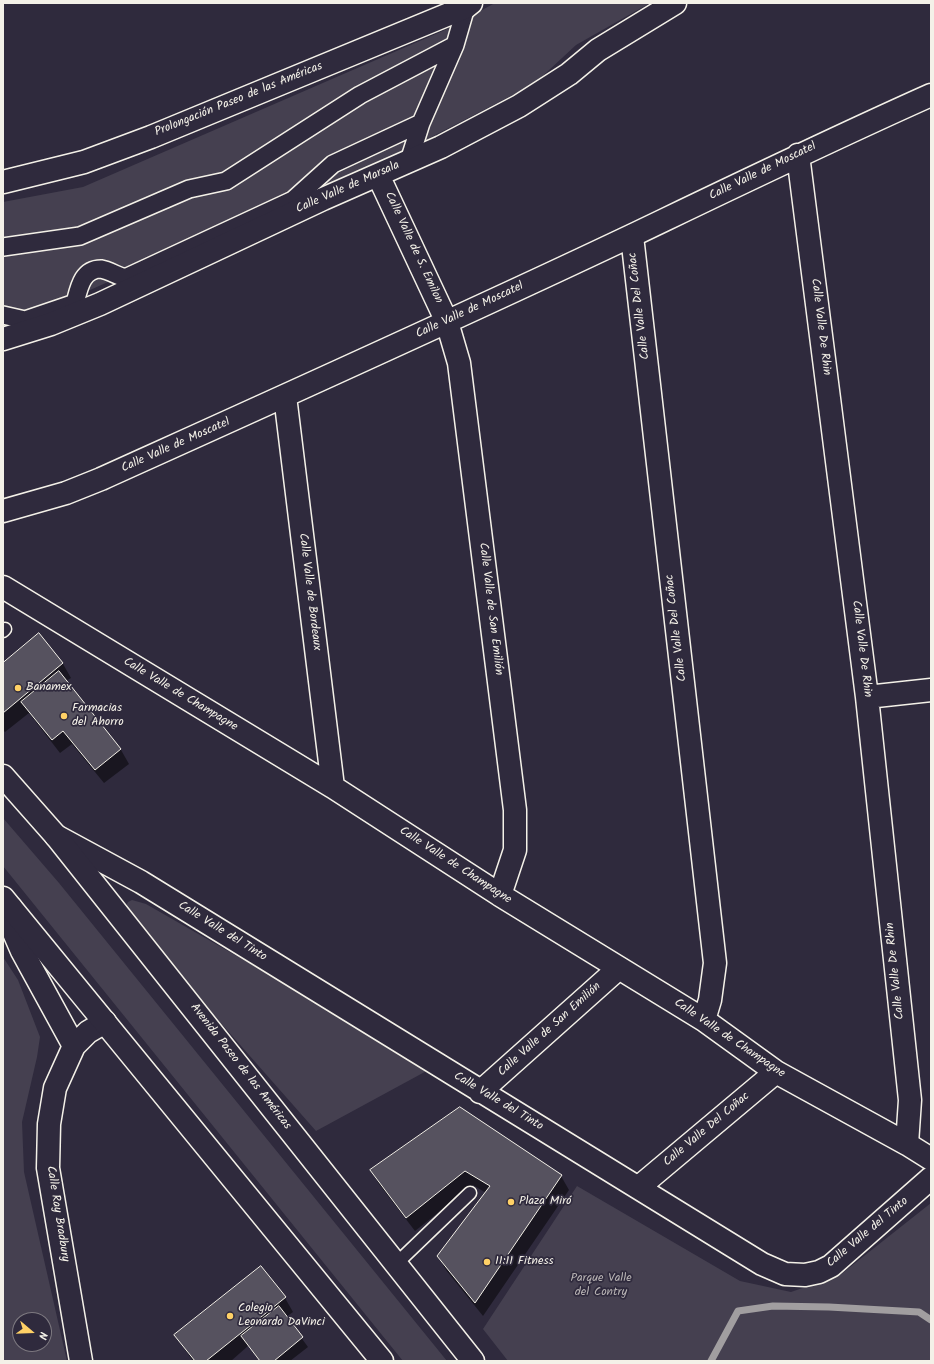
<!DOCTYPE html>
<meta charset="utf-8">
<style>
body{margin:0}
#map{position:relative;width:934px;height:1364px;overflow:hidden;background:#2f2a3d;font-family:Kalam,sans-serif}
canvas{display:block}
.frame{position:absolute;inset:0;border:4px solid #f4f1e8;pointer-events:none}
.north{position:absolute;left:12px;top:1312px;width:40px;height:40px;box-sizing:border-box;background:#2f2a3d;border:1px solid #7e7a81;border-radius:50%;rotate:109deg;font-size:11px;font-weight:700;line-height:16px;text-align:center;color:#f4f1e8}
.north::after{content:'';display:block;margin:auto;width:14px;height:18px;background:#ffd166;clip-path:polygon(50% 0,100% 100%,50% 72%,0 100%)}
</style>
<div id="map">
<canvas width="934" height="1364"></canvas>
<div class="frame"></div>
<div class="north">N</div>
</div>
<script>
const c = document.querySelector('canvas').getContext('2d');
c.lineJoin = 'round';
function paint(path, color) { c.fillStyle = color; c.fill(path, 'evenodd'); }
function strokePath(path, color, width, dash) { c.strokeStyle = color; c.lineWidth = width; c.lineCap = dash ? 'butt' : 'round'; c.setLineDash(dash || []); c.stroke(path); }
function write(font, color, halo, rows, align = 'center') {
  c.font = font + ' Kalam,sans-serif'; c.lineWidth = 3.5; c.setLineDash([]); c.textBaseline = 'middle'; c.strokeStyle = halo; c.fillStyle = color; for (const [text, x, y, turn = 0] of rows) {
    c.save(); c.translate(x, y); c.rotate((+turn || 0) * Math.PI / 180); c.textAlign = isNaN(turn) ? turn : align; if (halo) c.strokeText(text, 0, 0); c.fillText(text, 0, 0); c.restore();
  }
}
paint(new Path2D(`
 M495,3H650L576,45L534,84L410,148L72,298L3,321V202L83,187L445,30Z
 M3,818L59,883L447,1361H403L3,866Z
 M132,900L146,904L432,1068L316,1131L130,920L125,908L128,902Z
 M3,957L18,980L40,1037L37,1057L22,1122L24,1172L67,1361H3ZM20,1320H44V1344H20Z
 M577,1186L740,1281L791,1292L840,1275L931,1203V1361H508L483,1329Z`), '#454050');
paint(new Path2D(`
 M39,635L63,664L71,678L66,681L121,750L129,764L104,783L72,744L60,753L29,713L5,732L3,730V664Z
 M460,1108L561,1176L569,1190L483,1316L446,1270L438,1256L486,1193L473,1185L415,1231L379,1184L371,1170Z
 M261,1267L285,1298L293,1312L286,1317L308,1347L290,1361H262L250,1346H248L231,1361H193L175,1335Z`), '#0007');
strokePath(new Path2D(`
 M711,1361L738,1311L773,1306L829,1307L919,1312L931,1320`), '#a19ea0', 7);
const building = new Path2D(`
 M39,633L63,663L3,713V663Z
 M59,671L121,749L95,770L63,731L52,740L21,702Z
 M460,1107L562,1175L475,1303L437,1256L490,1186L465,1171L406,1218L370,1170Z
 M261,1266L286,1297L206,1361H195L174,1335Z
 M279,1306L303,1337L274,1361H260L241,1336Z`);
paint(building, '#56525f');
strokePath(building, '#f4f1e8', 1);
const service = new Path2D(`
 M3,631L5,629
 M396,1264L470,1193`);
const pedestrian = new Path2D(`
 M409,161L421,123L455,45L466,7
 M3,247L80,236L189,189L226,181L360,95L455,45
 M3,315L25,320L75,303C79,288 82,269 101,269C108,270 118,276 125,278L293,200L333,164L421,123`);
const minor = new Path2D(`
 M798,155L867,697L910,1100L907,1144
 M378,175L447,322L459,363L515,810V850L500,895
 M3,182L84,162L151,137L466,7L471,3
 M632,236L715,963L710,1000L704,1020
 M3,339L51,324L100,304L323,199L441,147L519,106L569,74L598,50L675,3
 M285,396L333,787
 M3,511L66,493L101,479C278,399 456,319 631,236C731,188 830,140 931,95
 M3,587L333,787L500,895L704,1020L776,1072L907,1144L931,1159
 M867,697L931,690
 M56,836L141,882L762,1264L785,1274L805,1275L819,1272L831,1266L931,1178
 M11,908L12,928L22,951L74,1046
 M480,1092L619,968
 M639,1187L776,1072
 M81,1361L48,1168L49,1124L55,1088L74,1046L88,1032L105,1022`);
const secondary = new Path2D(`
 M3,776L56,836L473,1361
 M3,898L382,1361`);
strokePath(service, '#f4f1e8', 15);
strokePath(pedestrian, '#f4f1e8', 20);
strokePath(minor, '#f4f1e8', 25);
strokePath(secondary, '#f4f1e8', 25);
strokePath(service, '#2f2a3d', 12);
strokePath(pedestrian, '#2f2a3d', 17);
strokePath(minor, '#2f2a3d', 22);
strokePath(secondary, '#2f2a3d', 22);
for (const [x, y, r, color] of [
 [18,688,4,"#ffd166"],
 [64,716,4,"#ffd166"],
 [511,1202,4,"#ffd166"],
 [487,1262,4,"#ffd166"],
 [230,1316,4,"#ffd166"]
]) { const dot = new Path2D(); dot.arc(x, y, r, 0, 2 * Math.PI); c.fillStyle = color; c.fill(dot); strokePath(dot, '#2f2a3d', 1.5); }
write('12px', '#f4f1e8', '#2f2a3d', [
 ["Prolongación Paseo de las Américas",239,100,-22],
 ["Calle Valle de Moscatel",763,172,-26],
 ["Calle Valle de Marsala",348,188,-24],
 ["Calle Valle de S. Emilon",413,248,65],
 ["Calle Valle Del Coñac",640,306,-97],
 ["Calle Valle de Moscatel",470,311,-25],
 ["Calle Valle De Rhin",820,327,83],
 ["Calle Valle de Moscatel",176,446,-24],
 ["Calle Valle de Bordeaux",309,592,83],
 ["Calle Valle de San Emilión",490,609,83],
 ["Calle Valle Del Coñac",677,628,-97],
 ["Calle Valle De Rhin",861,649,83],
 ["Calle Valle de Champagne",180,695,31],
 ["Calle Valle de Champagne",455,866,33],
 ["Calle Valle del Tinto",222,932,32],
 ["Calle Valle De Rhin",896,971,-96],
 ["Calle Valle de San Emilión",550,1030,-42],
 ["Calle Valle de Champagne",729,1039,34],
 ["Avenida Paseo de las Américas",240,1067,52],
 ["Calle Valle del Tinto",498,1102,31],
 ["Calle Valle Del Coñac",707,1130,-40],
 ["Calle Ray Bradbury",57,1214,81],
 ["Calle Valle del Tinto",868,1233,-40]
]);
write('12px', '#f4f1e8', '#2f2a3d', [
 ["Banamex",26,688],
 ["Farmacias",72,709],
 ["del Ahorro",72,723],
 ["Plaza Miró",519,1202],
 ["11:11 Fitness",495,1262],
 ["Colegio",238,1309],
 ["Leonardo DaVinci",238,1323]
], 'left');
write('12px', '#b7b3b3', '#2f2a3d', [
 ["Parque Valle",601,1279],
 ["del Contry",601,1293]
]);
</script>
